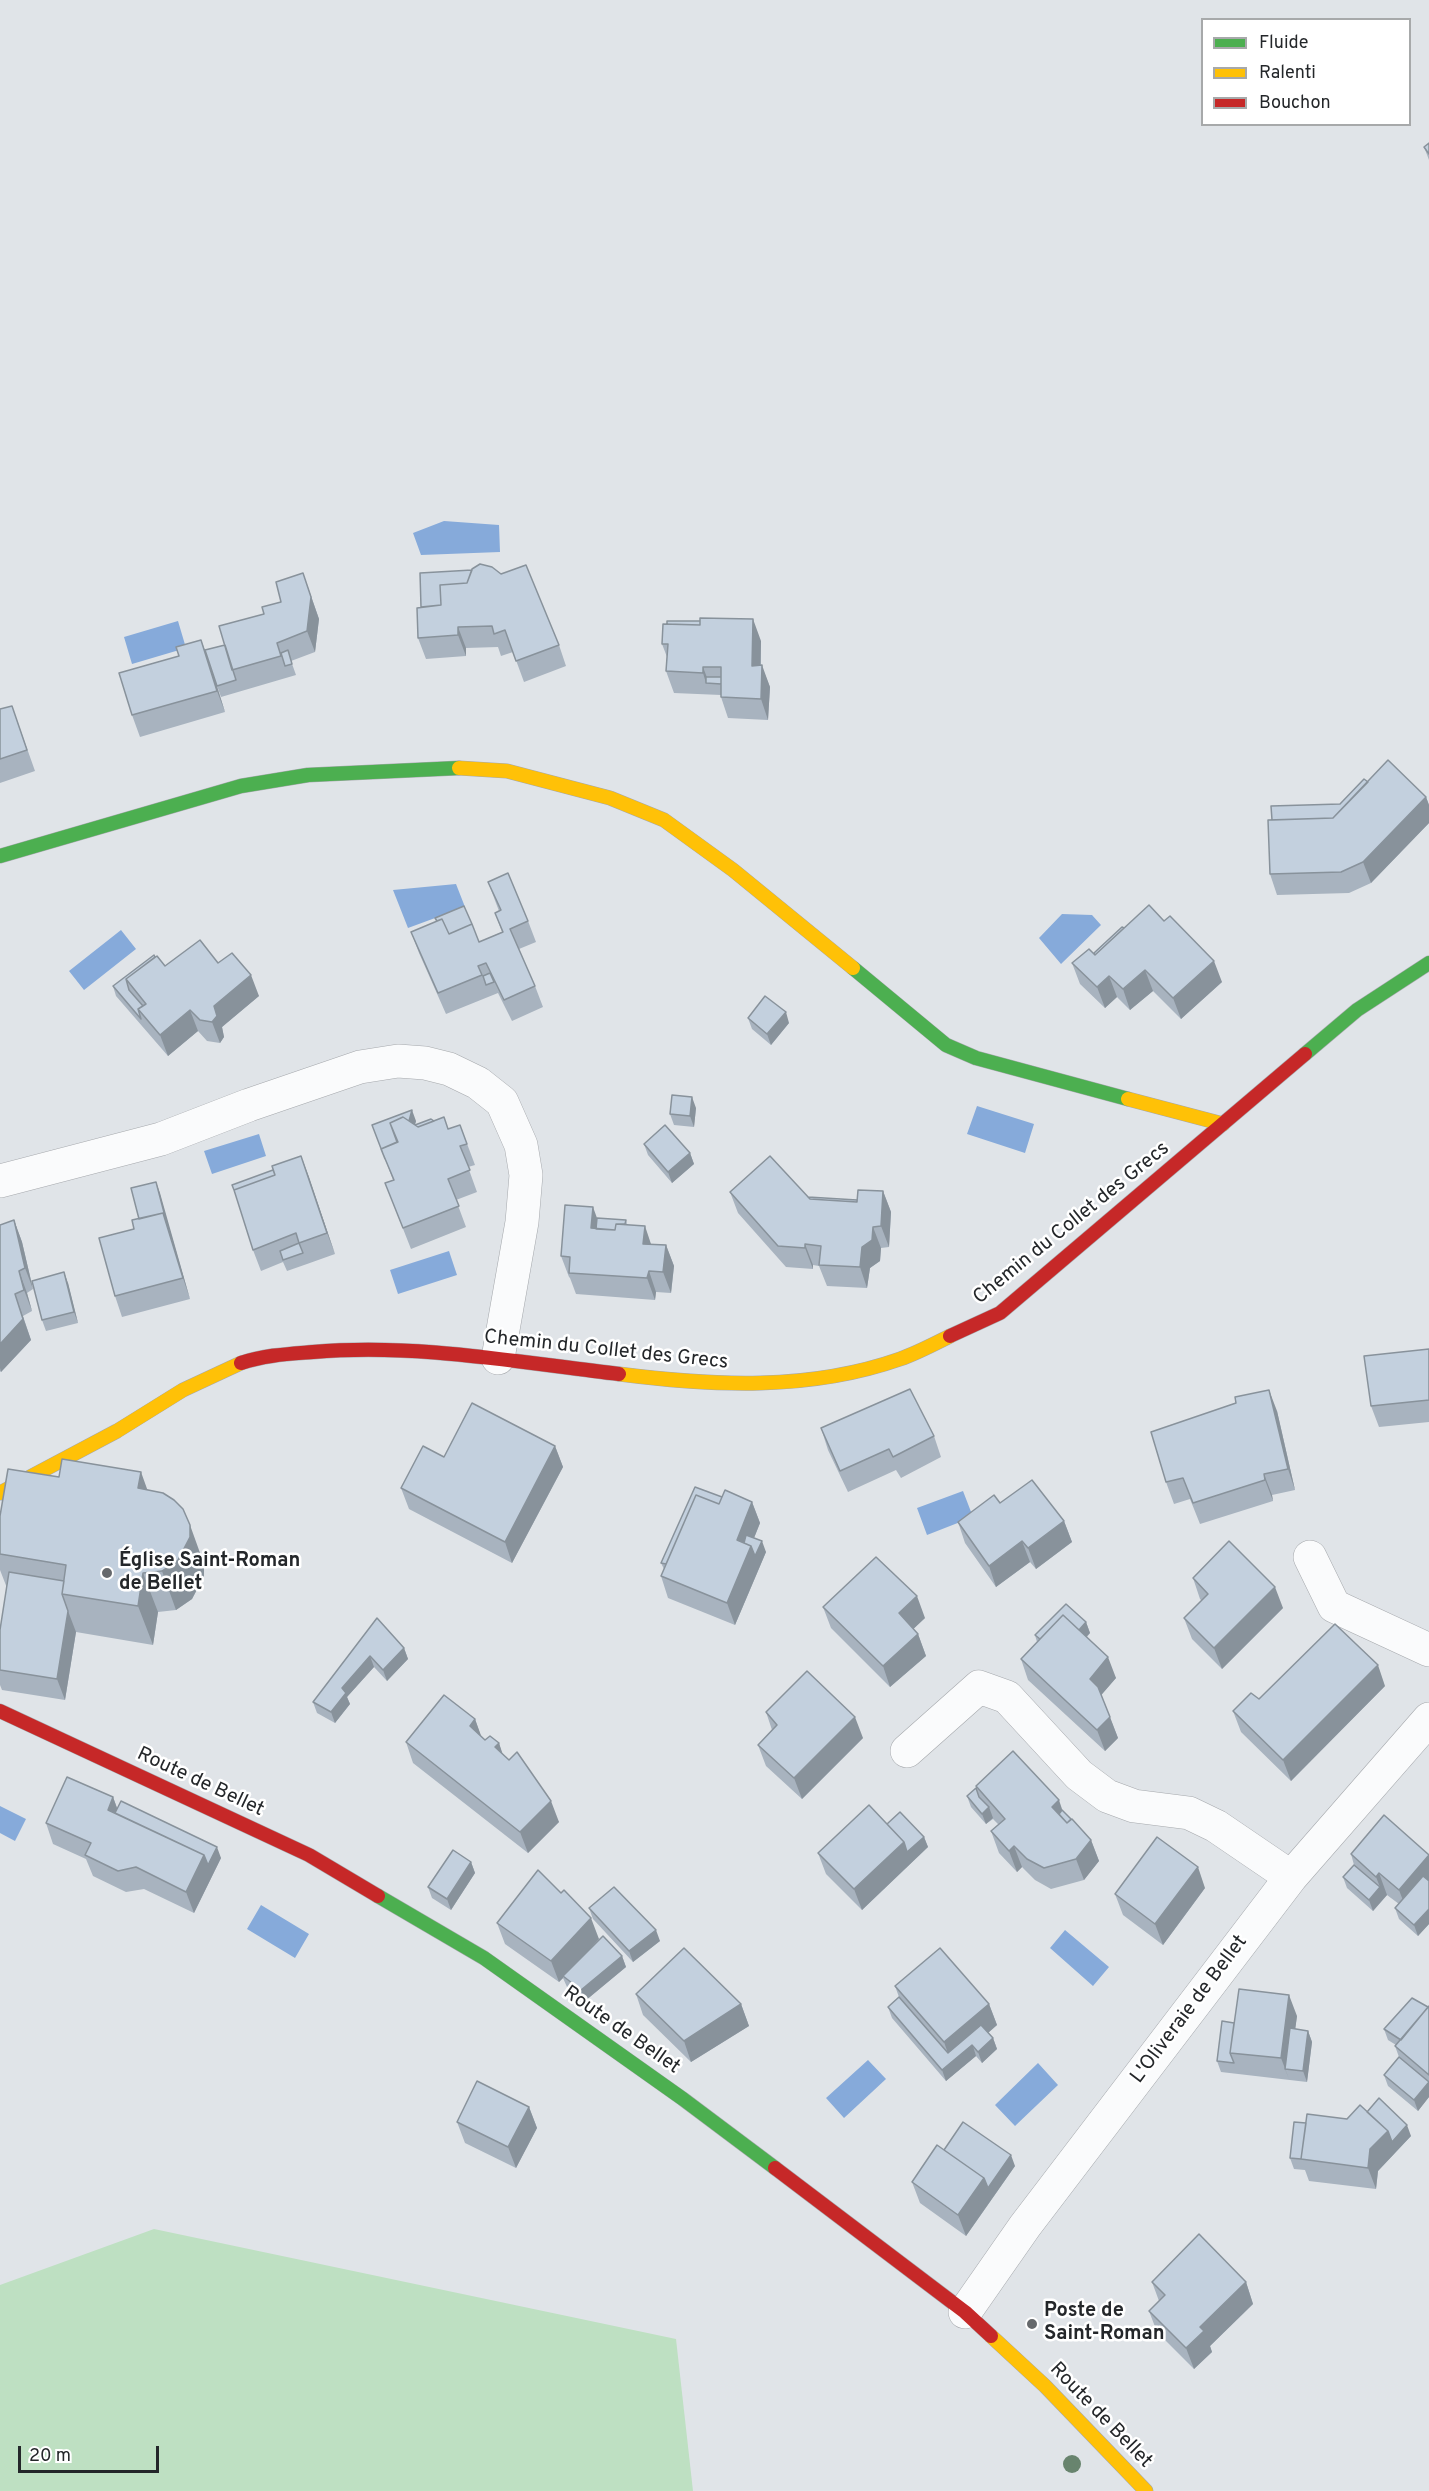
<!DOCTYPE html>
<meta charset="utf-8">
<style>
body{margin:0}
#map{position:relative;width:1429px;height:2491px;overflow:hidden;background:#e0e4e8;font-family:Overpass,sans-serif}
canvas{display:block}
.legend{position:absolute;left:1201px;top:18px;width:210px;height:108px;box-sizing:border-box;background:#fff;border:2px solid #a7a9aa;margin:0;padding:8px 10px;list-style:none;font-size:18px;color:#24272a}
.legend li{display:flex;align-items:center;gap:12px;height:30px}
.legend b{width:30px;border:2px solid #a7a9aa}
.scale{position:absolute;left:18px;top:2446px;width:141px;height:27px;box-sizing:border-box;border:3px solid #24272a;border-top:0;padding-left:8px;font-size:18px;line-height:21px;white-space:nowrap;color:#24272a;-webkit-text-stroke:4px #fff;paint-order:stroke}
</style>
<div id="map">
<canvas width="1429" height="2491"></canvas>
<ul class="legend">
<li><b style="height:8px;background:#4caf50"></b>Fluide</li>
<li><b style="height:8px;background:#ffc107"></b>Ralenti</li>
<li><b style="height:8px;background:#c62828"></b>Bouchon</li>
</ul>
<div class="scale">20 m</div>
</div>
<script>
const c = document.querySelector('canvas').getContext('2d');
c.lineJoin = 'round';
function paint(path, color) { c.fillStyle = color; c.fill(path, 'evenodd'); }
function strokePath(path, color, width, dash) { c.strokeStyle = color; c.lineWidth = width; c.lineCap = dash ? 'butt' : 'round'; c.setLineDash(dash || []); c.stroke(path); }
function write(font, color, halo, rows, align = 'center') {
  c.font = font + ' Overpass,sans-serif'; c.lineWidth = 5; c.setLineDash([]); c.textBaseline = 'middle'; c.strokeStyle = halo; c.fillStyle = color; for (const [text, x, y, turn = 0] of rows) {
    c.save(); c.translate(x, y); c.rotate((+turn || 0) * Math.PI / 180); c.textAlign = isNaN(turn) ? turn : align; if (halo) c.strokeText(text, 0, 0); c.fillText(text, 0, 0); c.restore();
  }
}
paint(new Path2D(`
 M154,2229L676,2339L693,2491H0V2285Z`), '#bee0c2');
paint(new Path2D(`
 M444,521L499,525L500,552L421,555L413,533Z
 M178,621L186,648L132,664L124,637Z
 M456,884L465,907L408,928L393,890Z
 M1062,914L1092,915L1101,925L1061,964L1039,938Z
 M121,930L136,949L84,990L69,971Z
 M977,1106L1034,1124L1025,1153L967,1134Z
 M259,1134L266,1156L212,1174L204,1151Z
 M449,1251L457,1275L398,1294L390,1270Z
 M963,1491L973,1517L927,1535L917,1508Z
 M0,1806L26,1819L15,1841L0,1833Z
 M261,1905L309,1934L295,1958L247,1929Z
 M1065,1930L1109,1967L1093,1986L1050,1948Z
 M868,2060L886,2079L844,2118L826,2098Z
 M1038,2063L1058,2085L1015,2126L995,2105Z`), '#86aada');
const street = new Path2D(`
 M0,1181L161,1139L249,1105L360,1067L398,1061L425,1063L449,1069L478,1083L502,1102L521,1145L526,1175L522,1222L498,1358
 M1310,1557L1334,1606L1429,1650
 M907,1751L979,1687L1007,1697L1079,1775L1107,1796L1134,1806L1189,1813L1216,1826L1291,1877
 M965,2312L1025,2226L1291,1877L1429,1719`);
const fast = new Path2D(`
 M0,856L241,786L308,775L459,768
 M853,968L946,1045L976,1058L1128,1099
 M1305,1054L1357,1010L1429,963
 M378,1896L484,1958L683,2099L775,2168`);
const slow = new Path2D(`
 M459,768L507,771L610,798L664,820L733,870L853,968
 M1128,1099L1223,1124
 M619,1374C713,1386 809,1391 900,1359C917,1353 934,1344 950,1336
 M0,1493L117,1431L183,1390L241,1363
 M991,2336L1045,2386L1146,2491`);
const jam = new Path2D(`
 M950,1336L1000,1313L1305,1054
 M241,1363C265,1355 288,1354 313,1352C415,1343 517,1362 619,1374
 M0,1711L309,1855L378,1896
 M775,2168L965,2312L991,2336`);
strokePath(street, '#a5a8ac', 34);
strokePath(fast, '#a5a8ac', 15);
strokePath(slow, '#a5a8ac', 15);
strokePath(jam, '#a5a8ac', 15);
strokePath(street, '#fafbfc', 33);
strokePath(fast, '#4caf50', 14);
strokePath(slow, '#ffc107', 14);
strokePath(jam, '#c62828', 14);
c.fillStyle = '#68846e';
for (const [x, y] of [
 [1072,2464]
]) { c.beginPath(); c.arc(x, y, 9, 0, 2 * Math.PI); c.fill(); }
paint(new Path2D(`
 M1429,143V160L1424,147Z
 M303,573L319,619L315,652L291,661L296,675L221,697L215,680L225,712L140,737L132,715L179,656L225,645L264,614L281,602Z
 M420,573L559,645L566,666L524,682L513,652L501,656L498,647L466,648V656L426,659L418,638L421,607Z
 M761,641V665L770,687L768,720L728,718L721,697V695L674,693L666,671L667,657L662,644Z
 M12,706L35,771L0,783V709Z
 M1368,782L1426,797L1429,805V823L1371,883L1349,893L1277,895L1270,874L1272,820L1340,804Z
 M488,882L528,921L536,942L519,949L535,986L543,1007L512,1021L498,993L446,1014L419,953L411,932L479,942L502,932L495,913L499,911Z
 M1124,928L1222,982L1181,1019L1153,991L1130,1010L1117,997L1105,1008L1080,984L1072,963L1094,953Z
 M218,963L259,996L222,1027L224,1037L220,1043L207,1041L198,1031L168,1056L116,996L113,986L165,966Z
 M748,1018L789,1023L771,1045L752,1029Z
 M696,1108L694,1127L674,1125L670,1114Z
 M416,1121L415,1125L448,1129L460,1125L475,1165L468,1167L477,1192L456,1200L466,1227L411,1249L385,1183L393,1180L372,1125Z
 M644,1144L690,1153L694,1164L672,1183L648,1155Z
 M301,1156L335,1254L307,1264L303,1254L307,1264L287,1271L283,1262L261,1271L253,1250L273,1170Z
 M156,1182L190,1299L122,1317L115,1296L139,1219Z
 M883,1191L891,1212L889,1247L881,1248L880,1261L870,1268L867,1288L827,1286L819,1266L813,1265V1269L786,1267L738,1213L730,1192L857,1200Z
 M597,1218L626,1220L627,1224L651,1244L666,1245L674,1266L671,1293L656,1292L655,1300L576,1294L570,1278L569,1277L561,1256Z
 M14,1220L22,1242L33,1289L27,1293L32,1311L23,1316L31,1340L1,1372L0,1371V1225Z
 M68,1283L78,1323L46,1331L42,1320Z
 M1429,1349V1422L1379,1427L1371,1406Z
 M1277,1411L1295,1490L1272,1495L1273,1501L1200,1524L1190,1499L1174,1504L1166,1482Z
 M821,1428L934,1436L941,1457L901,1478L896,1470L848,1492L828,1450Z
 M555,1446L563,1467L512,1563L409,1509L401,1488L444,1457Z
 M59,1477L147,1490L204,1564V1576L192,1599L176,1610L158,1612L153,1645L76,1632L65,1700L2,1690L0,1685V1630L7,1588L0,1570V1516Z
 M722,1497L752,1502L760,1523L754,1538L766,1552L735,1625L668,1598L661,1576L664,1569L661,1563Z
 M1000,1503L1064,1521L1072,1542L1036,1569L1030,1562L996,1587L965,1543L958,1522Z
 M1193,1578L1283,1608L1222,1669L1192,1639L1184,1618L1202,1601L1200,1599Z
 M823,1607L925,1618L913,1629L918,1634L926,1656L890,1687L831,1628Z
 M377,1618L404,1648L408,1659L387,1681L374,1667L347,1697L350,1704L335,1723L317,1713L313,1702Z
 M1086,1622L1090,1633L1087,1637L1116,1678L1101,1695L1118,1738L1105,1751L1028,1680L1021,1659L1037,1642L1035,1635Z
 M1385,1686L1291,1781L1241,1732L1233,1711L1259,1699Z
 M766,1712L863,1738L802,1799L766,1766L758,1745L772,1730Z
 M475,1719L481,1737L485,1740L499,1743L502,1754L509,1760L559,1822L528,1853L413,1763L406,1742Z
 M976,1788L1062,1810L1091,1840L1099,1861L1084,1880L1051,1889L1035,1880L1022,1867L1017,1872L999,1853L991,1831L999,1825L993,1819L986,1824L971,1807L967,1796Z
 M113,1797L117,1808L221,1858L194,1913L144,1889L126,1892L93,1876L86,1859L53,1844L46,1823Z
 M887,1824L924,1837L928,1847L862,1910L826,1874L818,1853Z
 M1351,1854L1429,1855V1924L1418,1936L1399,1919L1395,1908L1399,1904L1387,1895L1373,1911L1347,1888L1343,1877L1354,1865Z
 M471,1862L475,1873L451,1910L432,1898L428,1887Z
 M1205,1888L1163,1945L1123,1915L1115,1894Z
 M589,1908L660,1941L633,1962L593,1919Z
 M497,1923L599,1939L582,1957L622,1956L626,1967L585,2001L567,1987L563,1978L559,1982L505,1944Z
 M895,1986L989,2004L997,2025L988,2033L993,2038L997,2049L982,2063L976,2056L946,2081L892,2018L888,2007L899,1997Z
 M636,1994L741,2004L749,2026L691,2062L643,2015Z
 M1429,2006V2097L1418,2111L1388,2086L1384,2075L1399,2057L1395,2046L1396,2045L1388,2040L1384,2029L1428,2007Z
 M1297,2016L1295,2029L1308,2031L1312,2042L1307,2082L1221,2072L1217,2061L1234,2023Z
 M529,2107L537,2128L516,2168L465,2143L457,2122Z
 M1367,2112L1411,2136L1378,2171L1376,2189L1309,2181L1305,2170L1294,2169L1290,2158L1306,2123L1347,2119Z
 M944,2150L1015,2166L966,2236L920,2203L912,2182Z
 M1152,2282H1246L1253,2304L1210,2346L1212,2352L1194,2369L1157,2332L1149,2311L1159,2301Z`), '#a8b3bf');
paint(new Path2D(`
 M303,573L319,619L315,652L307,631Z
 M753,619L761,641L760,687L752,666Z
 M458,627L466,648V656L458,635Z
 M201,640L209,661L225,712L217,691Z
 M762,665L770,687L768,720L761,699Z
 M703,667L709,683H706L703,673Z
 M1426,797L1429,805V823L1371,883L1363,862Z
 M1214,961L1222,982L1181,1019L1173,998Z
 M1145,970L1153,991L1130,1010L1123,989Z
 M251,975L259,996L222,1027L224,1037L220,1043L212,1022L214,1006Z
 M1109,976L1117,997L1105,1008L1097,987Z
 M190,1010L198,1031L168,1056L160,1035Z
 M786,1012L789,1023L771,1045L767,1034Z
 M692,1097L696,1108L694,1127L690,1116Z
 M412,1110L416,1121L413,1131L407,1127Z
 M690,1153L694,1164L672,1183L668,1172Z
 M301,1156L309,1177L335,1254L327,1233Z
 M156,1182L160,1193L190,1299L183,1278L163,1213Z
 M883,1191L891,1212L889,1247L881,1226Z
 M593,1207L601,1229L591,1228Z
 M14,1220L22,1242L33,1289L25,1268Z
 M645,1226L652,1247L643,1244Z
 M873,1227L881,1248L880,1261L870,1268L867,1288L860,1267L862,1247Z
 M805,1244L813,1265V1269L805,1248Z
 M666,1245L674,1266L671,1293L663,1272Z
 M19,1271L27,1293L32,1311L24,1290Z
 M649,1271L656,1292L655,1300L647,1278Z
 M64,1272L68,1283L78,1323L74,1312Z
 M15,1294L31,1340L1,1372L0,1368V1344Z
 M1269,1390L1277,1411L1295,1490L1288,1469Z
 M555,1446L563,1467L512,1563L505,1542Z
 M141,1472L155,1511L138,1488Z
 M1264,1474L1272,1495L1273,1501L1265,1480Z
 M752,1502L760,1523L748,1553L737,1540Z
 M1064,1521L1072,1542L1036,1569L1028,1548Z
 M190,1525L204,1564V1576L192,1599L176,1610L162,1571Z
 M762,1541L766,1552L735,1625L727,1603L751,1546Z
 M1022,1541L1030,1562L996,1587L989,1566Z
 M143,1573L158,1612L153,1645L138,1606Z
 M1275,1587L1283,1608L1222,1669L1214,1648Z
 M917,1596L925,1618L907,1635L899,1613Z
 M68,1611L76,1632L65,1700L57,1679Z
 M1086,1622L1090,1633L1079,1644L1076,1633Z
 M918,1634L926,1656L890,1687L883,1666Z
 M404,1648L408,1659L387,1681L383,1670Z
 M370,1656L374,1667L347,1697L350,1704L335,1723L331,1712L342,1688Z
 M1108,1657L1116,1678L1097,1700L1090,1679Z
 M1378,1665L1385,1686L1291,1781L1283,1760Z
 M855,1717L863,1738L802,1799L794,1778Z
 M1110,1717L1118,1738L1105,1751L1097,1730Z
 M475,1719L483,1741L470,1726Z
 M499,1743L506,1764L495,1747Z
 M113,1797L121,1819L108,1810Z
 M1059,1800L1066,1821L1052,1807Z
 M551,1801L559,1822L528,1853L520,1832Z
 M989,1807L993,1818L986,1824L982,1814Z
 M924,1837L928,1847L862,1910L854,1889L904,1842Z
 M1091,1840L1099,1861L1084,1880L1076,1859Z
 M1014,1846L1022,1867L1017,1872L1009,1851Z
 M217,1847L221,1858L194,1913L186,1892L204,1855Z
 M1429,1855V1885L1407,1911L1399,1890Z
 M471,1862L475,1873L451,1910L447,1899Z
 M1198,1867L1205,1888L1163,1945L1155,1924Z
 M1379,1873L1387,1895L1373,1911L1369,1900L1380,1887L1376,1877Z
 M1429,1909V1924L1418,1936L1414,1925Z
 M591,1918L599,1939L564,1977L563,1976V1978L559,1982L551,1961Z
 M656,1930L660,1941L633,1962L629,1951Z
 M622,1956L626,1967L585,2001L581,1990Z
 M1289,1995L1297,2016L1290,2069H1285L1289,2079L1281,2058Z
 M741,2004L749,2026L691,2062L684,2041Z
 M989,2004L997,2025L973,2046L976,2056L946,2081L942,2070L951,2062L944,2042Z
 M1308,2031L1312,2042L1307,2082L1303,2071Z
 M993,2038L997,2049L982,2063L978,2052Z
 M1429,2082V2097L1418,2111L1414,2100Z
 M529,2107L537,2128L516,2168L508,2147Z
 M1407,2125L1411,2136L1378,2171L1376,2189L1368,2168L1370,2149L1388,2131Z
 M1011,2155L1015,2166L966,2236L958,2215L984,2178Z
 M1246,2282L1253,2304L1210,2346L1212,2352L1194,2369L1186,2348L1200,2327Z`), '#88929b');
const building = new Path2D(`
 M1429,143V154L1424,147Z
 M480,564L492,567L501,574L526,565L559,645L516,661L505,630L494,634L492,626L458,627V635L418,638L417,608L441,605L440,585L467,583L472,569Z
 M472,570L467,583L440,585L441,605L421,607L420,573Z
 M303,573L311,597L307,631L277,643L281,656L232,670L219,626L264,614L262,607L281,602L276,582Z
 M700,618L753,619L752,666L762,665L761,699L721,697V667H703V673L666,671L668,644H662L663,624L700,625Z
 M667,621H700V625L667,624Z
 M201,640L217,691L132,715L119,673L179,656L176,647Z
 M225,645L236,680L217,686L205,650Z
 M288,650L292,664L285,666L281,653Z
 M706,677H721V684L706,683Z
 M12,706L27,750L0,759V709Z
 M1388,760L1426,797L1363,862L1341,872L1270,874L1268,820L1333,818Z
 M1364,779L1368,782L1333,818L1272,820L1271,806L1340,804Z
 M508,873L528,921L510,929L535,986L504,1000L486,963L478,966L482,975L438,993L411,932L442,919L449,934L472,924L479,942L503,932L495,913L501,910L488,882Z
 M1149,905L1164,921L1170,916L1214,961L1173,998L1145,970L1123,989L1109,976L1097,987L1072,963L1089,949L1095,955Z
 M464,906L472,924L449,934L442,919L437,921L435,918Z
 M1122,927L1124,928L1095,955L1094,953Z
 M200,940L218,963L232,953L251,975L214,1006L217,1016L212,1022L200,1020L190,1010L160,1035L138,1009L146,1004L126,979L157,956L165,966Z
 M154,955L155,957L126,979L129,990L143,1006L138,1009L141,1019L113,986Z
 M490,973L494,982L486,985L483,976Z
 M765,996L786,1012L767,1034L748,1018Z
 M672,1095L692,1097L690,1116L670,1114Z
 M412,1110L409,1121L403,1117L390,1123L397,1142L381,1149L385,1159L372,1125Z
 M403,1117L418,1127L444,1117L448,1129L460,1125L467,1144L460,1146L470,1170L448,1179L459,1206L403,1228L385,1183L394,1180L381,1149L398,1142L390,1123Z
 M431,1119L434,1121L418,1127L415,1125Z
 M665,1125L690,1153L668,1172L644,1144Z
 M301,1156L327,1233L299,1243L296,1233L253,1250L234,1190L275,1175L272,1166Z
 M770,1156L810,1199L857,1202L858,1190L883,1191L881,1226L873,1227L872,1240L862,1247L860,1267L819,1265L821,1246L805,1244V1248L778,1246L730,1192Z
 M273,1170L275,1175L234,1190L232,1185Z
 M156,1182L167,1224L163,1213L139,1219L131,1188Z
 M808,1197L857,1200V1202L810,1199Z
 M565,1205L593,1207L591,1228L615,1230L616,1224L645,1226L643,1244L666,1245L663,1272L649,1271L647,1278L569,1273L570,1257L561,1256Z
 M163,1213L183,1278L115,1296L99,1238L134,1229L132,1220Z
 M597,1218L626,1220L625,1224H616L615,1230L596,1229Z
 M14,1220L25,1268L19,1271L24,1290L15,1294L23,1319L0,1344V1225Z
 M299,1243L303,1253L283,1260L280,1251Z
 M64,1272L74,1312L42,1320L32,1281Z
 M1429,1349V1400L1371,1406L1364,1356Z
 M910,1389L934,1436L893,1457L889,1449L840,1471L821,1428Z
 M1269,1390L1288,1469L1264,1474L1265,1480L1193,1503L1183,1478L1166,1482L1151,1432L1236,1403L1235,1397Z
 M472,1403L555,1446L505,1542L401,1488L423,1446L444,1457Z
 M62,1459L141,1472L138,1488L163,1493L174,1500L183,1509L190,1525V1537L178,1560L162,1571L143,1573L138,1606L62,1594L66,1565L0,1554V1516L8,1469L59,1477Z
 M1032,1480L1064,1521L1028,1548L1022,1541L989,1566L958,1522L994,1495L1000,1503Z
 M695,1487L722,1497L719,1504L696,1495L666,1564L661,1563Z
 M725,1490L752,1502L737,1540L751,1546L727,1603L661,1576L696,1495L719,1504Z
 M746,1535L762,1541L755,1556L751,1546L744,1543Z
 M1229,1541L1275,1587L1214,1648L1184,1618L1208,1594L1193,1578Z
 M876,1557L917,1596L899,1613L918,1634L883,1666L823,1607Z
 M9,1572L64,1581L62,1594L68,1611L57,1679L0,1670V1630Z
 M1066,1604L1086,1622L1079,1630L1063,1615L1040,1639L1035,1635Z
 M1063,1615L1108,1657L1090,1679L1098,1687L1110,1717L1097,1730L1021,1659Z
 M377,1618L404,1648L383,1670L370,1656L342,1688L346,1693L331,1712L313,1702Z
 M1335,1624L1378,1665L1283,1760L1233,1711L1251,1693L1259,1699Z
 M807,1671L855,1717L794,1778L758,1745L777,1725L766,1712Z
 M444,1695L475,1719L470,1726L485,1740L490,1736L499,1743L495,1747L509,1760L517,1752L551,1801L520,1832L406,1742Z
 M1013,1751L1059,1800L1052,1807L1067,1823L1072,1819L1091,1840L1076,1859L1044,1868L1027,1859L1014,1846L1009,1851L991,1831L1005,1819L976,1786Z
 M67,1777L113,1797L108,1810L204,1855L186,1892L136,1867L118,1871L85,1855L91,1843L46,1823Z
 M976,1788L979,1797L989,1807L982,1814L967,1796Z
 M121,1801L217,1847L208,1865L204,1855L115,1813Z
 M869,1805L904,1842L854,1889L818,1853Z
 M1062,1810L1071,1819L1067,1823L1059,1814Z
 M900,1812L924,1837L907,1852L904,1842L887,1824Z
 M1384,1815L1429,1855L1399,1890L1379,1873L1376,1877L1351,1854Z
 M1157,1837L1198,1867L1155,1924L1115,1894Z
 M453,1850L471,1862L447,1899L428,1887Z
 M1354,1865L1380,1887L1369,1900L1343,1877Z
 M538,1870L561,1893L564,1890L591,1918L551,1961L497,1923Z
 M1423,1876L1429,1881V1909L1414,1925L1395,1908Z
 M614,1887L656,1930L629,1951L589,1908Z
 M603,1936L622,1956L581,1990L563,1976Z
 M684,1948L741,2004L684,2041L636,1994Z
 M940,1948L989,2004L944,2042L895,1986Z
 M1239,1989L1289,1995L1281,2058L1230,2053Z
 M899,1997L948,2053L981,2025L993,2038L978,2052L972,2045L942,2070L888,2007Z
 M1412,1998L1428,2007L1401,2040L1384,2029Z
 M1429,2006V2075L1395,2046Z
 M1222,2021L1234,2023L1230,2053L1234,2063L1217,2061Z
 M1290,2028L1308,2031L1303,2071L1285,2069Z
 M1399,2057L1429,2082L1414,2100L1384,2075Z
 M477,2081L529,2107L508,2147L457,2122Z
 M1379,2098L1407,2125L1392,2142L1388,2131L1367,2112Z
 M1360,2105L1388,2131L1370,2149L1368,2168L1301,2159L1307,2114L1347,2119Z
 M963,2122L1011,2155L988,2188L984,2178L944,2150Z
 M1294,2122L1306,2123L1301,2159L1290,2158Z
 M937,2145L984,2178L958,2215L912,2182Z
 M1199,2234L1246,2282L1200,2327L1204,2331L1186,2348L1149,2311L1165,2295L1152,2282Z`);
paint(building, '#c3d0de');
strokePath(building, '#88929b', 1.5);
for (const [x, y, r, color] of [
 [107,1573,6,"#66696c"],
 [1032,2324,6,"#66696c"]
]) { const dot = new Path2D(); dot.arc(x, y, r, 0, 2 * Math.PI); c.fillStyle = color; c.fill(dot); strokePath(dot, '#fff', 2); }
write('20px', '#24272a', '#fff', [
 ["Chemin du Collet des Grecs",1072,1224,-39],
 ["Chemin du Collet des Grecs",606,1351,6],
 ["Route de Bellet",200,1783,25],
 ["L'Oliveraie de Bellet",1190,2010,-53],
 ["Route de Bellet",621,2031,35],
 ["Route de Bellet",1100,2416,46]
]);
write('bold 20px', '#24272a', '#fff', [
 ["Église Saint-Roman",119,1562],
 ["de Bellet",119,1585],
 ["Poste de",1044,2312],
 ["Saint-Roman",1044,2335]
], 'left');
</script>
